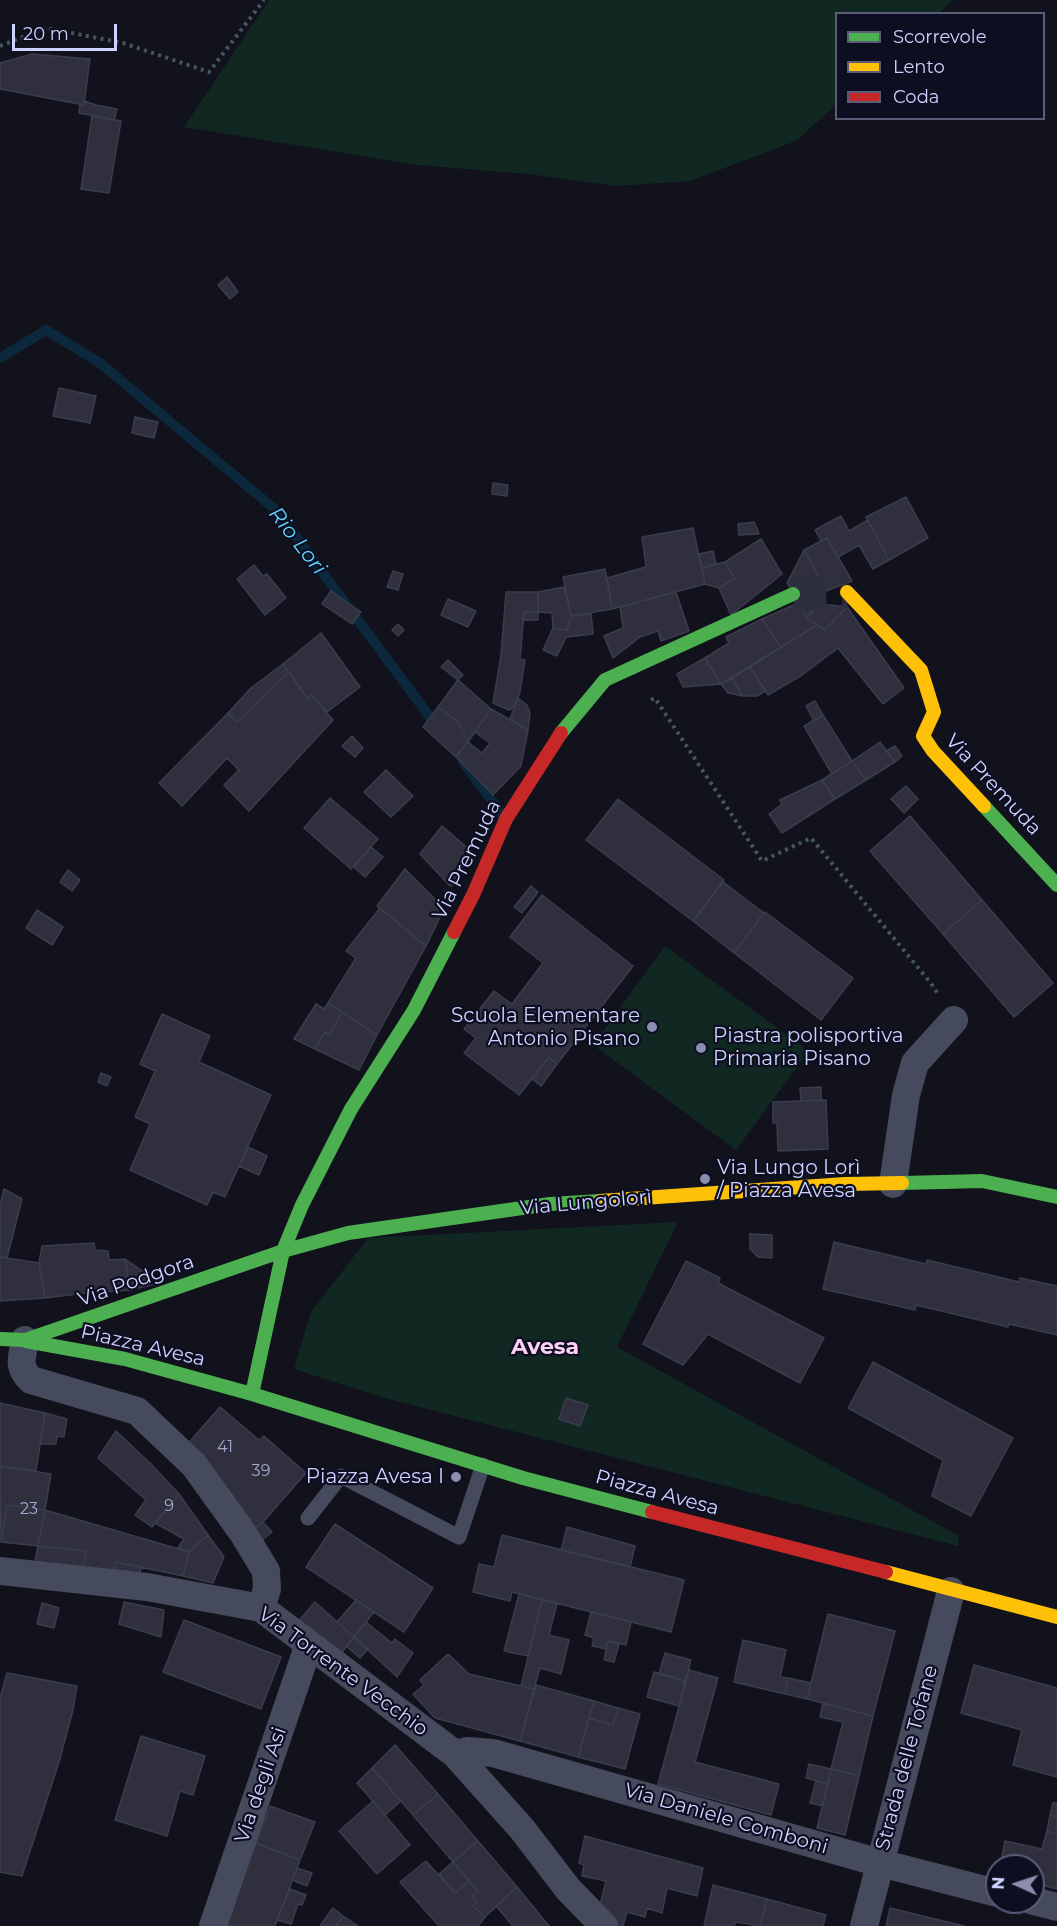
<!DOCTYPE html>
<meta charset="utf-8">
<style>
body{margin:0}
#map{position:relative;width:1057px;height:1926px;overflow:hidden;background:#11121c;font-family:Montserrat,sans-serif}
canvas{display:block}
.legend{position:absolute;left:835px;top:12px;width:210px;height:108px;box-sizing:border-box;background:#0d0e20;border:2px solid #5a5c79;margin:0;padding:8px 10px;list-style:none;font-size:18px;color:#cdd2fe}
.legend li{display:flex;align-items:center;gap:12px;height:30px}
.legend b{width:30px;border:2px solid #5a5c79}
.north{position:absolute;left:985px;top:1854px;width:60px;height:60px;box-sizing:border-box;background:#0d0e20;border:2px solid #5a5c79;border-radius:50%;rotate:273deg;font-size:16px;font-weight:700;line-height:24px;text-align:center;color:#cdd2fe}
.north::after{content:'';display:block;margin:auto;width:21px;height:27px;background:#8b8faf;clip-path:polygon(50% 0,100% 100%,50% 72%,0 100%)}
.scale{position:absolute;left:12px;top:24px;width:105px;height:27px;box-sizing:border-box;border:3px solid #cdd2fe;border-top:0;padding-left:8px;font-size:18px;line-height:21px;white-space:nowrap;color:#cdd2fe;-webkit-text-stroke:4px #0d0e20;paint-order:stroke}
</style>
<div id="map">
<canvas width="1057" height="1926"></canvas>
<ul class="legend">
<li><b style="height:8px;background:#4caf50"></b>Scorrevole</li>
<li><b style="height:8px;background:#ffc107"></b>Lento</li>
<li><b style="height:8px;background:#c62828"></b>Coda</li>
</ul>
<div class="north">N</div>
<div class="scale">20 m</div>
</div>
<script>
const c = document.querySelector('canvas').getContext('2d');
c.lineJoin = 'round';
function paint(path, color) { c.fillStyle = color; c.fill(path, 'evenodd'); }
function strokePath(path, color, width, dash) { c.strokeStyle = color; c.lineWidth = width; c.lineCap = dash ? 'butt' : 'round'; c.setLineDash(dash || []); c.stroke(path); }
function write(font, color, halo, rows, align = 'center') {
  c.font = font + ' Montserrat,sans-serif'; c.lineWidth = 4.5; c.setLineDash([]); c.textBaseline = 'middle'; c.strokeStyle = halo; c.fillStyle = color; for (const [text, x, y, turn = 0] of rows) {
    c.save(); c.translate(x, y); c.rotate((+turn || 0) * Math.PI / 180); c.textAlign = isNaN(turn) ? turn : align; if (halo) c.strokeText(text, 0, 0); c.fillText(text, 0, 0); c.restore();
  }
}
paint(new Path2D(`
 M269,0H953L939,13L836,14V105L796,141L690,181L617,186L528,174L417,165L184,127Z
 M665,946L809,1051L736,1150L593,1045Z
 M678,1222L617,1347L959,1536L958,1546L381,1397L294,1369L311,1312L368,1238Z`), '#102722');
strokePath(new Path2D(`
 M0,358L46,330L100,363L277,511L438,728
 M463,762L502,814`), '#0c283d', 10);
const building = new Path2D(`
 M32,54L90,59L84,105L0,89V63Z
 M84,101L96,105L117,109L114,120L79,113L80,104L84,105Z
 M92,116L121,121L109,193L81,189Z
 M227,277L238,292L230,299L218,285Z
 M59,388L96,396L90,423L53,416Z
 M135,417L158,422L154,438L132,433Z
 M493,483L508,485L507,496L492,494Z
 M906,497L928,538L889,560L866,517Z
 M841,516L849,531L868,520L889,560L873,569L859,545L838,557L827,538L821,541L815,530Z
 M754,522L759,534L739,535L738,524Z
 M693,528L705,584L612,609L607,578L646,567L642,537Z
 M827,538L852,581L826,591L804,550Z
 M761,539L782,574L731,615L719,588L735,579L725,562Z
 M804,550L826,591L807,618L787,583Z
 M713,551L716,564L702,568L699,554Z
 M725,562L735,579L719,588L705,584L702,568Z
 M254,565L263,576L267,574L286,598L265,615L237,579Z
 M605,569L612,609L571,616L563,577Z
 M393,571L403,574L398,590L387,587Z
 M564,587L571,616L567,630L553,628L552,613L538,612V592Z
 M331,591L361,612L352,624L322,604Z
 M506,592H538V612H524L520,659L525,660L520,692L514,707L509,710L493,703L501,655Z
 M676,592L689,631L661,641L658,631L640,637L613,658L604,636L623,628L620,607Z
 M448,599L476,611L468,627L441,615Z
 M798,603L807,618L817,625L781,647L762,619Z
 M819,604L847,607L825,630L807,618Z
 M847,607L904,688L883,704L838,648L802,675L768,695L750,667L817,625L825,630Z
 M524,612H538V620H523Z
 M591,614L593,634L566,637L557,656L543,650L553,628L567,630L571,616Z
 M762,619L781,647L721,684L705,658L729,643L726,637Z
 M398,624L404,630L398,636L392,630Z
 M321,633L360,687L327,712L311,695L308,699L283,664Z
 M705,658L721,684L683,687L677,674Z
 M448,660L463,675L458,680L441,667Z
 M283,664L289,672L237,722L228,713L251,688Z
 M750,667L765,691L757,696H743L732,678Z
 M289,672L308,699L311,695L333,720L249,811L224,785L239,770L227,758L182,806L159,783L228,713L237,722Z
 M732,678L743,696L728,693L721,684Z
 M458,680L491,709L468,742L458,722L438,707Z
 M518,698L527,705L530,713L528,730L510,719Z
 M815,701L823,715L814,721L806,706Z
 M438,707L458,722L468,742L456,757L423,727Z
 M491,709L528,730L521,766L493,795L456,757L468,742L482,753L490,743L475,732Z
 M823,715L852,761L832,774L804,726Z
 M352,736L363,748L355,757L342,746Z
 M880,742L895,762L866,780L852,761Z
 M895,746L902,756L895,762L886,751Z
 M852,761L866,780L835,799L822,780Z
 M386,770L413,796L391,817L364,792Z
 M822,780L835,799L782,833L769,814L782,804L780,800Z
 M906,786L918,799L904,813L891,799Z
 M330,798L378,839L351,869L304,828Z
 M618,799L724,880L693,921L586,840Z
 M910,816L982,900L943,934L870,851Z
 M442,826L471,851L454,885L450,886L420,854Z
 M371,847L383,857L365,877L354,867Z
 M405,869L442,906L443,911L426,946L377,906Z
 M68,870L80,880L72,891L60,882Z
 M723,882L764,913L734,953L693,921Z
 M531,886L538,892L522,913L514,907Z
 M542,895L633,966L557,1064L549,1057L519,1095L464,1053L476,1038L464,1029L494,991L512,1004L543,963L510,937Z
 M982,900L1053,983L1014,1017L943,934Z
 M380,908L426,946L377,1035L328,1003L356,958L346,951Z
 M37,910L63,927L52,945L26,928Z
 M765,912L853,978L821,1020L734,953Z
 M328,1003L342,1012L330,1034L325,1032L315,1049L294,1039L316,1004L324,1009Z
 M342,1012L377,1035L359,1070L315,1049L325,1032L330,1034Z
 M162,1014L210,1036L199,1062L271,1095L225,1197L213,1192L207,1205L130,1170L150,1124L135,1117L155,1071L140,1064Z
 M549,1057L557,1064L541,1086L532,1079Z
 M101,1073L111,1077L107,1086L98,1082Z
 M821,1087V1100L801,1101L800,1088Z
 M826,1100L828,1149L778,1151L777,1123H773V1102Z
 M248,1147L267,1156L259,1175L239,1166Z
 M4,1189L22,1199L7,1258L0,1257V1206Z
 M750,1234L772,1235V1258L758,1257L750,1249Z
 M834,1242L926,1264L927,1260L1019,1282L1020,1278L1057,1286V1335L1009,1324L1008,1327L916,1305L915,1310L823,1289Z
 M94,1243L95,1250L108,1251L109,1260L125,1259L130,1290L78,1294L45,1298L39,1263L42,1246Z
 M0,1257L39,1263L45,1298L0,1301Z
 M125,1259L160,1283L130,1290Z
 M686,1261L720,1278L718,1283L824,1338L800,1383L708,1334L683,1365L643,1344Z
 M873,1362L1013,1438L971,1516L932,1496L943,1460L848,1408Z
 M566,1398L588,1405L580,1426L559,1419Z
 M0,1403L45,1413L36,1471L0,1466Z
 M220,1407L259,1440L264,1436L306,1473L263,1522L248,1534L185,1447Z
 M45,1413L67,1419L64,1437L57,1436L56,1444H40Z
 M116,1431L151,1464L179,1494L152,1527L135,1515L146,1500L98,1458Z
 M0,1466L51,1474L45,1510L7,1505L1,1542Z
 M179,1494L208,1535L189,1552L178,1548L184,1539L155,1523Z
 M7,1505L45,1510L38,1546L1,1542Z
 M45,1510L189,1552L183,1576L116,1562L113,1576L82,1572L86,1551L38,1546Z
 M263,1522L272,1532L256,1545L248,1534Z
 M335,1524L433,1588L404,1632L306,1567Z
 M567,1527L635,1546L630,1567L561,1550Z
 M208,1535L224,1557L213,1583L183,1576L189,1552Z
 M502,1535L684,1580L671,1632L512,1592L510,1601L473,1592L479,1564L494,1567Z
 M38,1546L86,1551L82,1572L34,1566Z
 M116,1562L141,1567L139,1580L113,1576Z
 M519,1594L542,1600L528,1656L504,1651Z
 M356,1600L374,1612L354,1637L337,1622Z
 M542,1600L557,1603L549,1635L569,1640L561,1674L540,1668L534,1689L521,1686Z
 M124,1602L164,1610L161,1637L119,1624Z
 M315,1602L354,1637L338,1657L298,1622Z
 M42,1603L59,1608L54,1628L37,1624Z
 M591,1612L631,1622L626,1645L608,1641L606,1649L592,1646L594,1638L585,1635Z
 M828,1614L895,1631L873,1716L807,1699Z
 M184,1620L281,1657L261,1709L163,1672Z
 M366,1622L392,1643L395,1639L413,1653L397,1677L354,1637Z
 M354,1637L368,1649L360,1658L346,1646Z
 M743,1640L786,1650L780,1677L788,1678L785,1694L734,1682Z
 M608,1641L619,1644L614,1662L604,1660Z
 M665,1653L691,1660L685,1681L659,1674Z
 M448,1654L469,1674L534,1689L520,1741L435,1718L413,1694L424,1685L420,1680Z
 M974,1665L1057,1688V1777L1013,1765L1022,1730L961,1713Z
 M689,1670L718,1678L695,1762L779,1784L771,1815L658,1784Z
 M654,1672L685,1681L679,1706L647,1697Z
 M7,1673L77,1686L73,1710L59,1762L22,1876L0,1872V1698Z
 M788,1678L811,1683L807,1699L785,1694Z
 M536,1685L594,1701L578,1757L520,1741Z
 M594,1701L618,1708L613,1725L589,1718Z
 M823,1703L873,1716L859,1776L831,1769L843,1722L820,1717Z
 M618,1708L640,1714L625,1769L578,1757L589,1718L613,1725Z
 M141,1736L205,1756L193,1795L180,1791L167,1836L115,1820Z
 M395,1745L438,1794L413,1815L372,1768Z
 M809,1764L831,1769L828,1784L806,1778Z
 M372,1768L401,1801L385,1815L357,1783Z
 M831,1769L859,1776L845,1835L817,1828Z
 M816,1781L828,1784L823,1806L810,1803Z
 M438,1794L478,1841L453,1862L413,1815Z
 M373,1801L410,1845L377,1874L339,1831Z
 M1053,1803H1057V1817L1050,1815Z
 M270,1806L315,1822L300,1860L256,1843Z
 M1050,1815L1057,1817V1834L1047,1831Z
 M1047,1831L1057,1834V1889L1033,1883V1866H1000L1005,1841L1042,1849Z
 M585,1836L703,1868L697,1896L667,1888L662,1913L647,1908L645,1917L627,1912L623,1926H611L598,1913L606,1881L582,1876L584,1865L579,1863Z
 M478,1841L517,1887L485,1917L473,1906L477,1902L472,1896L478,1891L453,1862Z
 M256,1843L300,1860L275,1926H226Z
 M426,1861L455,1893L469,1881L478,1891L472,1896L477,1902L473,1906L485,1917L478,1926H439L400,1882Z
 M453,1862L469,1881L455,1893L439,1874Z
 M297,1868L312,1873L307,1886L292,1880Z
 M713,1885L767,1899L760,1926L736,1922L734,1926H704Z
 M517,1887L549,1926H513L496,1906Z
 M290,1889L306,1895L302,1905L298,1904L291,1924L277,1920Z
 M767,1899L826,1915L823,1926H760Z
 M333,1908L343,1916L336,1926H320Z
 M890,1908L964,1926H886Z
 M343,1916L358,1926H336Z`);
paint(building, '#2f2f3e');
strokePath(building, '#3b3d4f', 1.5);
strokePath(new Path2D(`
 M793,594L847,592`), '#2d2f3e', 33, [33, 16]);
strokePath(new Path2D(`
 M0,46L46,28L123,43L209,72L264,0
 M651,700L655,698L762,861L811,838L930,982L938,994`), '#45575e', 4, [3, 4.5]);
strokePath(new Path2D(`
 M308,1518L341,1476L459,1537L483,1465`), '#464a5d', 15);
strokePath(new Path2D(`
 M893,1184L906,1095L915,1063L954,1020
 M25,1340C22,1358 17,1367 31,1380L137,1411L194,1465L243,1533L266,1571L267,1589L261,1608
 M0,1571L147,1587L261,1608L455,1754L522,1829L568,1889L604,1926
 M455,1754L467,1751L493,1753L880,1863L997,1893
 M1033,1901L1057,1907
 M213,1926L309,1644
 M864,1926L951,1591`), '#464a5d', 28);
strokePath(new Path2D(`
 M561,733L605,680L793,594
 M984,806L1057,885
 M902,1183L982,1181L1057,1197
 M0,1339L25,1340L283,1251L348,1233L550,1204L600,1201
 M26,1341L125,1359L252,1394L523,1478L652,1512
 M252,1394L283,1251L302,1205L351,1109L414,1010L454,932`), '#4caf50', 14);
strokePath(new Path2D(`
 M847,592L921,670L934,712L923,736L933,751L984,806
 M600,1201L845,1184L902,1183
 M886,1572L1057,1617`), '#ffc107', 14);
strokePath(new Path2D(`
 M454,932L473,895L506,819L561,733
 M652,1512L886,1572`), '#c62828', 14);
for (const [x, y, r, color] of [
 [652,1027,6,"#8b8faf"],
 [701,1048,6,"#8b8faf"],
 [705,1179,6,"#8b8faf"],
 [456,1477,6,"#8b8faf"]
]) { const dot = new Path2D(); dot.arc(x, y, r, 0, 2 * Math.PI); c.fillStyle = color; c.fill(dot); strokePath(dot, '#0d0e20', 2); }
write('16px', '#a6a9ce', null, [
 ["41",225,1447],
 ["39",261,1471],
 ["9",169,1506],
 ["23",29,1509]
]);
write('20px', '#cdd2fe', '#0d0e20', [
 ["Via Premuda",993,785,47],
 ["Via Premuda",467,860,-64],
 ["Via Lungolorì",586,1203,-5],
 ["Via Podgora",136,1281,-19],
 ["Piazza Avesa",143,1346,13],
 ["Piazza Avesa",657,1493,15],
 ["Via Torrente Vecchio",343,1672,36],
 ["Strada delle Tofane",907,1758,-75],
 ["Via degli Asi",261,1785,-71],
 ["Via Daniele Comboni",726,1819,16]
]);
write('20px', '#cdd2fe', '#0d0e20', [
 ["Scuola Elementare",640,1016],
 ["Antonio Pisano",640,1039],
 ["Piastra polisportiva",713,1036,"left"],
 ["Primaria Pisano",713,1059,"left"],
 ["Via Lungo Lorì",717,1168,"left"],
 ["/ Piazza Avesa",717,1191,"left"],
 ["Piazza Avesa I",444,1477]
], 'right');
write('italic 21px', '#5cd6fc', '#0d0e20', [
 ["Rio Lori",297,541,52]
]);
write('bold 22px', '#fecff7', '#0d0e20', [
 ["Avesa",545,1348]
]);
</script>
